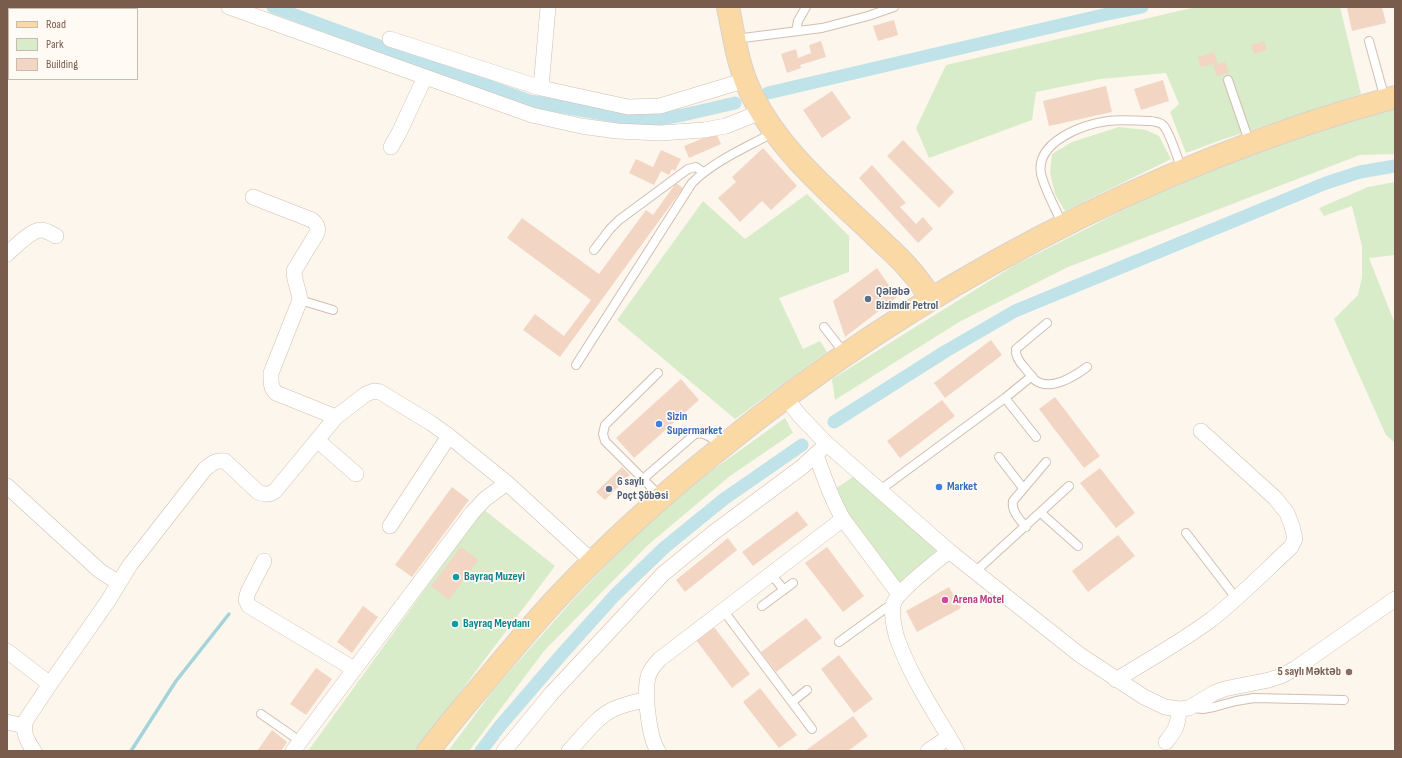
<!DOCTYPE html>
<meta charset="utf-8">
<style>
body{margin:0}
#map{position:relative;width:1402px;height:758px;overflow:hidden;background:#fdf6ec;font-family:"Sofia Sans Condensed",sans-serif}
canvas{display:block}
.frame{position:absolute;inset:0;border:8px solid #7a5c4d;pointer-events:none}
.legend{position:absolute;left:8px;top:8px;width:130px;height:72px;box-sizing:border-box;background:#fffaf3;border:1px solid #cabbb1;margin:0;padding:5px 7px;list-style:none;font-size:12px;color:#7a5c4d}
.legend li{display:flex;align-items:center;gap:8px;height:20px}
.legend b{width:20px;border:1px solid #cabbb1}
</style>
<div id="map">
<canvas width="1402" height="758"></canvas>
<div class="frame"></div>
<ul class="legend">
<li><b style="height:5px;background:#fbd9a5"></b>Road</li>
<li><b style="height:11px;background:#d8ecc9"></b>Park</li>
<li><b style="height:11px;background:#f3d5c3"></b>Building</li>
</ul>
</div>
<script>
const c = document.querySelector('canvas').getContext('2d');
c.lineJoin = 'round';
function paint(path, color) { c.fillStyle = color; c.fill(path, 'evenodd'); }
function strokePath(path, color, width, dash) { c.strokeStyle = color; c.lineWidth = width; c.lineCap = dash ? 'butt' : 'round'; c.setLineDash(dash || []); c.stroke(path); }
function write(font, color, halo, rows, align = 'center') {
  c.font = font + ' "Sofia Sans Condensed",sans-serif'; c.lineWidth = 3.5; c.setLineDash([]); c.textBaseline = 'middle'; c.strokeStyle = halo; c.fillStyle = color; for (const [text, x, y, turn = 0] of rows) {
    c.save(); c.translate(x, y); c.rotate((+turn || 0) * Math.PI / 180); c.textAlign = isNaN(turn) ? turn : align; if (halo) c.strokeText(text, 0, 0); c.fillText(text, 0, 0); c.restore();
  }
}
paint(new Path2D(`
 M1196,7H1340L1361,94L1221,140L1186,153L1170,112L1179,104L1166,73L1100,79L1036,92L1032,120L929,158L916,128L946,65Z
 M1395,108V154L1360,155L1068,267L959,322L835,400L832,379L1015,265L1139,202L1227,164L1317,131Z
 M1119,127L1146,130L1159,136L1171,159L1065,211L1055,194L1050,173L1052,154L1072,142Z
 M1395,182V255L1369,258L1395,324V443L1386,435L1334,319L1358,295L1362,277V246L1352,206L1324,216L1319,208L1368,187Z
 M807,194L849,236V272L779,298L803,349L820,341L827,352L735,419L617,320L703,201L745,239Z
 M785,418L793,433L730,476L648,545L544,651L469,751H448L495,688L571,602L637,533L703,477Z
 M856,475L937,550L900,583L848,516L835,489Z
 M483,509L555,566L416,751H308Z`), '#d8ecc9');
strokePath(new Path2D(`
 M77,9L80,7
 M7,79L9,77
 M131,751L176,681L229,614`), '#a5d3da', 3.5);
strokePath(new Path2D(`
 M273,7L530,101L625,118L653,120L683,115L735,103
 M768,93L1103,15L1142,7
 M834,422L946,351L1015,311L1326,183L1360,172L1395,166
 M481,751L500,726L562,654L615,595L665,547L724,499L802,445`), '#bfe3e8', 13);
paint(new Path2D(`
 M1353,7H1382L1386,23L1352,31L1347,8Z
 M894,20L898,35L878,41L873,26Z
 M821,41L826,57L800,65L801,68L787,73L781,54L796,49L798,58L811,53L809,45Z
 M1264,41L1267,50L1254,54L1251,45Z
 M1214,52L1218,64L1225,62L1229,73L1217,76L1213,64L1201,67L1198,57Z
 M1163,80L1169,101L1141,110L1134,89Z
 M1106,86L1112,112L1049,126L1043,101Z
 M832,91L851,118L822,138L803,110Z
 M716,133L721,144L689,158L684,146Z
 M903,140L954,192L939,208L887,156Z
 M763,148L797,186L771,210L762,201L740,222L718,198L736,182L732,177Z
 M661,150L681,159L675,171L672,169L669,175L661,171L654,185L629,173L636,159L653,167Z
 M872,165L906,203L900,207L916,224L923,217L933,229L918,243L859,178Z
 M676,183L683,188L560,357L523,330L535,314L564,336L591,300L507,238L522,218L599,274L646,210L653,215Z
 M877,268L897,297L845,337L833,301Z
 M991,340L1002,355L945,398L934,383Z
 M681,379L699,400L634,458L616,438Z
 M1055,397L1100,456L1084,468L1039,409Z
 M942,400L955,416L900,458L887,441Z
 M622,467L630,475L605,500L596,492Z
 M1100,468L1135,513L1116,528L1080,483Z
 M452,487L469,500L412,577L395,565Z
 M797,511L808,525L753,566L742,552Z
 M1118,535L1135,556L1088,592L1072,571Z
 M728,538L737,550L685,592L676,580Z
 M461,547L478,560L449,600L431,586Z
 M827,547L864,596L843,612L805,563Z
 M949,587L961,608L917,632L906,611Z
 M363,606L378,617L352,653L337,642Z
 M806,618L822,638L776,672L761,652Z
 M714,627L750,674L732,688L696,640Z
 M839,655L873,699L854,713L821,669Z
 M316,668L332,679L306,715L290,704Z
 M760,688L797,735L779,748L743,702Z
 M853,716L868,736L848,751H805Z
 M272,730L287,742L281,751H257Z`), '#f3d5c3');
const service = new Path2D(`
 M796,31L798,21L806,7
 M735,39L822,28L868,16L894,7
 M1369,41L1385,99
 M1228,80L1250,144
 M1063,225C1056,210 1045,190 1041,174C1035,142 1083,124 1108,121C1122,119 1137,121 1151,121C1155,122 1160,122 1163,125C1170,132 1178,160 1182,170
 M594,250L610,229L619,220L688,169L696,167L703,172
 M300,300L333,310
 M1047,323L1016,349C1015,357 1020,363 1025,368C1028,372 1032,377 1035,380C1050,392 1075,376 1087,367
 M824,327L845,354
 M576,365L692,183C715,160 746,148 774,132
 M658,373L605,425L603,434L605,441L661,497
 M1005,398L1036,437
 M999,457L1023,488
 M643,479L695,434C705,431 714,440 722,445
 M880,490L1005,398L1032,376
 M1041,513L1078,546
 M1026,527C1020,520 1011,511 1013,501L1046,462
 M1186,533L1236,598
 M976,571L1069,486
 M771,574L784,590
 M762,606L793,583
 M723,610L812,729
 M839,642L886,608L893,605
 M792,702L807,690
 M1192,708L1203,709L1214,707L1236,701L1254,698L1344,700
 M261,714L300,741`);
const minor = new Path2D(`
 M229,7L532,115L581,126L617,131L660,133L704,130L726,126L761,112
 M390,39L541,88L628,107L660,106L746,80
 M541,88L548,7
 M391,147L399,133L425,77
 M253,197L312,220C317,224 319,227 317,233L294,271C294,281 299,290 300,300L271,373C271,381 270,387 276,393L336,417
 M7,254C15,247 31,230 41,230C46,230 52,234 56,236
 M785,397L800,416L827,444L949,551L1080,655L1144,697L1165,707L1179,709L1189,708L1214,693L1224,689L1269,680L1281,676L1296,668L1395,599
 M317,440L356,474
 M816,455C824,477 831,498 843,519L899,594
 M7,486L100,571L119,583
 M390,526L449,436
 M949,551C937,561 896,592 893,605C891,614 895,633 898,641C912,679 937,716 957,751
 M264,561L248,592L246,600L249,606L354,669
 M7,651L50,684
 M1116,680C1148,660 1181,642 1212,619C1240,597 1265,571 1291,547L1295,539L1292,526L1287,513L1275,498L1201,431
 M7,722L24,726
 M1166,742C1176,729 1178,726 1179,709
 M34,751C27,741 22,732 26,720L50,684L108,601L130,565L205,469C212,463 216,460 225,461L258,492C265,495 269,495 275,491L336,417L366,394L374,391L380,392L431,423L449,436L507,483
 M293,751L472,513L485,499L507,483L593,562
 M504,751L551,694L663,574L713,533L802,467L827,444
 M569,751C582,738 597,716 614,709C624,704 636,702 647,699
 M658,751C649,738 644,693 648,677C650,670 655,664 660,659L843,519
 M928,751L949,737`);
const primary = new Path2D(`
 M728,7C734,36 738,68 752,95C780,152 832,194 878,238C888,248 900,258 910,270C918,279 925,289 931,299
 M428,751C444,731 460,711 477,691C504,659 530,627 559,596C608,544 661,496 717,451C913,290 1150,164 1395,97`);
strokePath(service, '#d1beb0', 10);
strokePath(minor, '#d1beb0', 16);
strokePath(primary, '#dad1cd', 24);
strokePath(service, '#fff', 8);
strokePath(minor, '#fff', 15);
strokePath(primary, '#fbd9a5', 22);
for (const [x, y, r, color] of [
 [868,299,4,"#5c6f8a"],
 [659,424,4,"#3f7fe0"],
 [939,487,4,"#3f7fe0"],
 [609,489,4,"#5c6f8a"],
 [456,577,4,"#0f9aa8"],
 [945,600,4,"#d1479c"],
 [455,624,4,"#0f9aa8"],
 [1349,672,4,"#8d6e63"]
]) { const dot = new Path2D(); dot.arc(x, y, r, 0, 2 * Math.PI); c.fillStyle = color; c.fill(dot); strokePath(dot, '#fffaf3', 1.5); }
write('bold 12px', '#4e5e75', '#fffaf3', [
 ["Qələbə",876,292],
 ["Bizimdir Petrol",876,306],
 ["6 saylı",617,482],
 ["Poçt Şöbəsi",617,496]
], 'left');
write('bold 12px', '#366cbe', '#fffaf3', [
 ["Sizin",667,417],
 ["Supermarket",667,431],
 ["Market",947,487]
], 'left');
write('bold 12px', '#0d838f', '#fffaf3', [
 ["Bayraq Muzeyi",464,577],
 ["Bayraq Meydanı",463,624]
], 'left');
write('bold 12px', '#b23c85', '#fffaf3', [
 ["Arena Motel",953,600]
], 'left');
write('bold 12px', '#785e54', '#fffaf3', [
 ["5 saylı Məktəb",1341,672]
], 'right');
</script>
